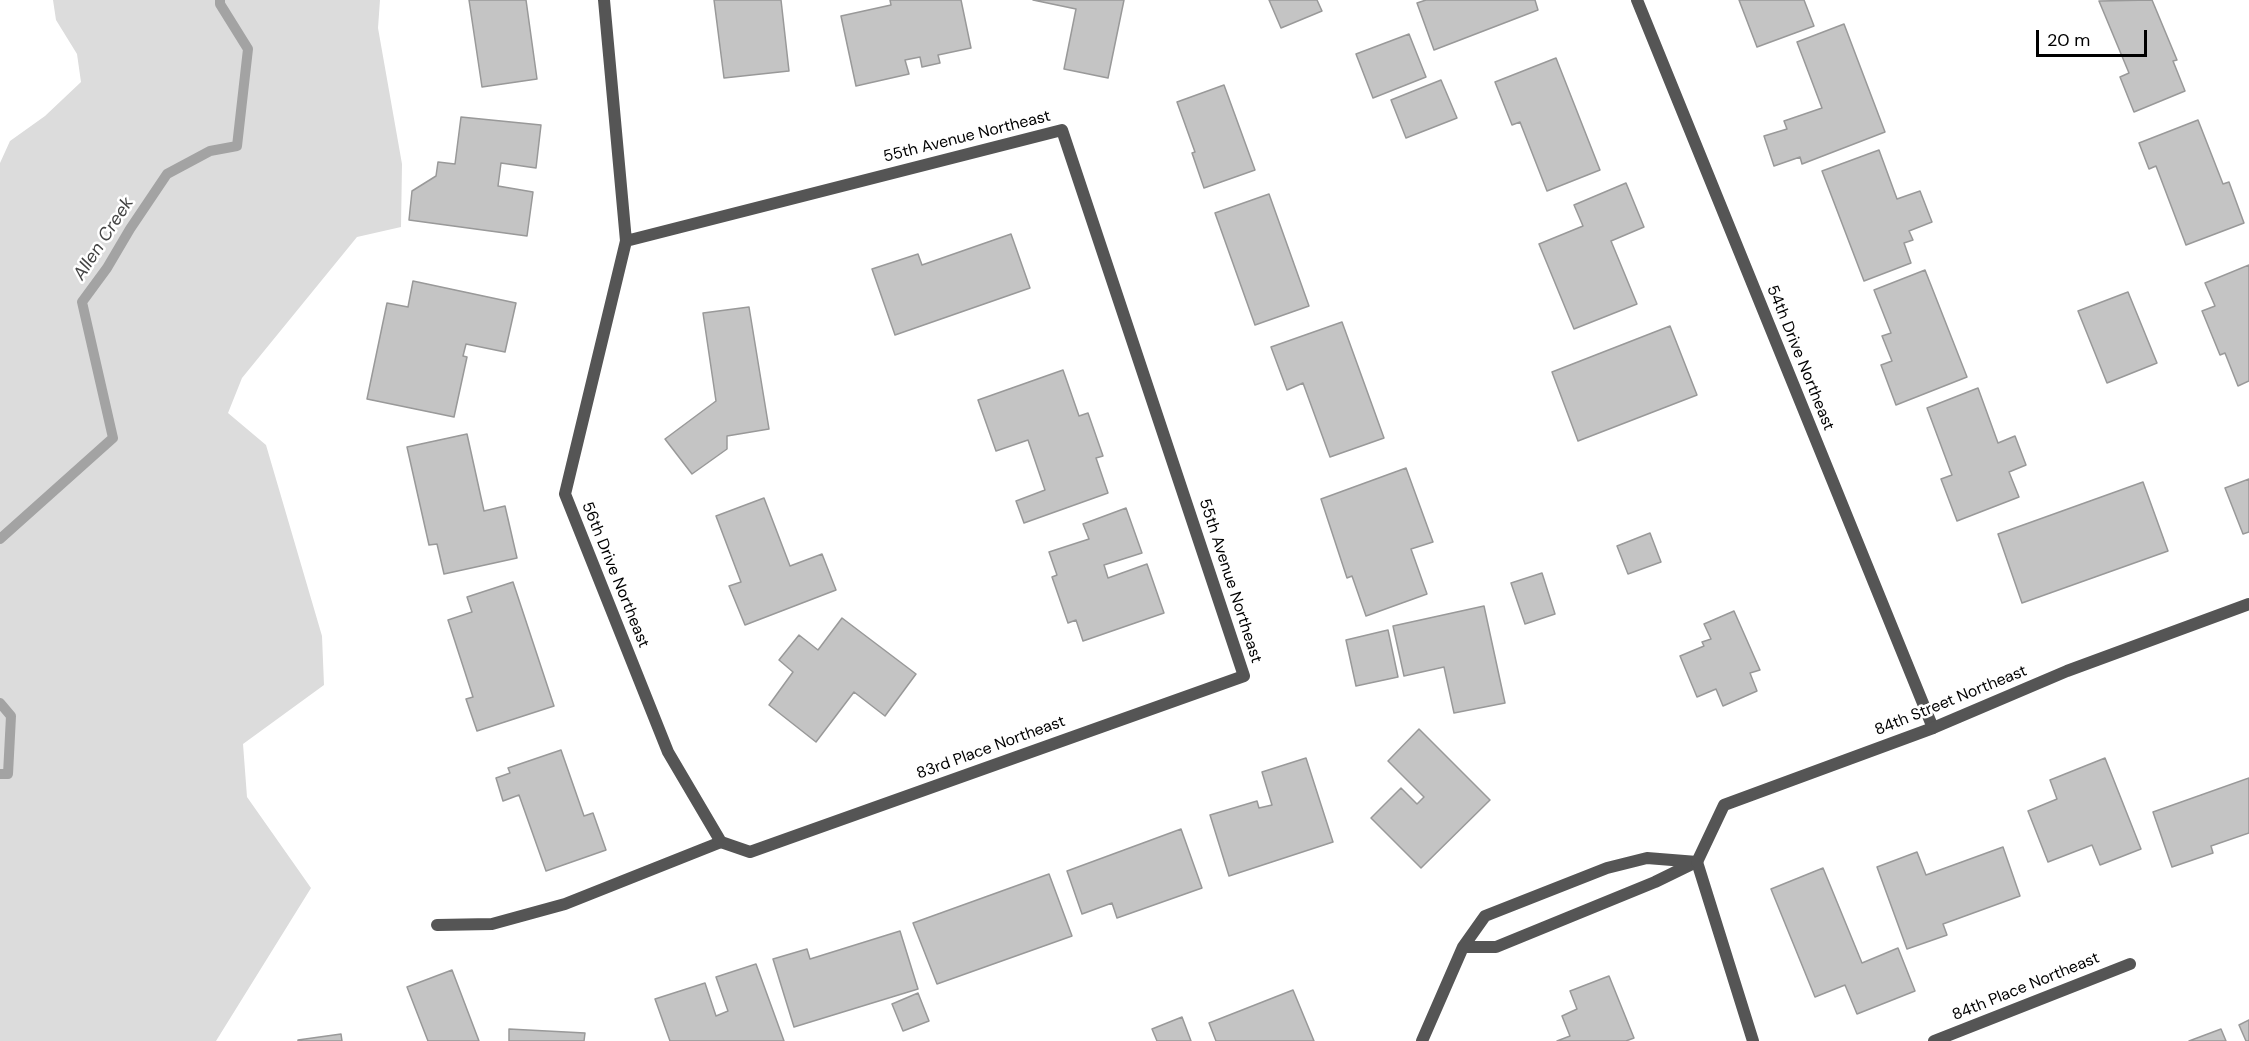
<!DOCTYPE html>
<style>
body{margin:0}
#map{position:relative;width:2249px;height:1041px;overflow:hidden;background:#fff;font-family:"DM Sans",sans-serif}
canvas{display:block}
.scale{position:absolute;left:2036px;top:30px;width:111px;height:27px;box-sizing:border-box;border:3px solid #000;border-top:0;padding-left:8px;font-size:18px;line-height:21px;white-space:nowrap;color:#000;-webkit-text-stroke:4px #fff;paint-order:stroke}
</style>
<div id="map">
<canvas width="2249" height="1041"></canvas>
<div class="scale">20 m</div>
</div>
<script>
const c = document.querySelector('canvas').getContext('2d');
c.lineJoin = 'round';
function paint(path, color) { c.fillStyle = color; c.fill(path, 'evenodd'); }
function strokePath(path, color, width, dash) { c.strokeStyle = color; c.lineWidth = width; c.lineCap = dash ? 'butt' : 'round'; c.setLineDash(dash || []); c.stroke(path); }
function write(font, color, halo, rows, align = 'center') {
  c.font = font + ' "DM Sans",sans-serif'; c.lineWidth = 5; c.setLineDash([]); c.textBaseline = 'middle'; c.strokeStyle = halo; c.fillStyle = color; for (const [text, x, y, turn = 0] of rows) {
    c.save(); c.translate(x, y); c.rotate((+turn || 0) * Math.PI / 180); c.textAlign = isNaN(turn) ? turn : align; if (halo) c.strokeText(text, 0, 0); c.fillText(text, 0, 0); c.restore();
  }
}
paint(new Path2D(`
 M53,0H380L378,28L402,164L401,227L357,237L242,378L228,413L266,445L322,636L324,685L243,744L247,797L311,888L216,1041H0V163L10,141L45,116L81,82L77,54L56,20Z`), '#dcdcdc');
strokePath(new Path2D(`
 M0,539L113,438L82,302L107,268L130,229L167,174L210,151L237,146L248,49L220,4V0
 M0,703L11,716L8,774H0`), '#a3a3a3', 10);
const building = new Path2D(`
 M469,0H526L537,79L482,87Z
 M714,0H781L789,71L724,78Z
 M890,0H961L971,48L938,55L940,63L922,67L920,57L905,60L909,74L856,86L841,16L891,5Z
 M1033,0H1124L1108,78L1064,69L1076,9Z
 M1269,0H1317L1322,11L1281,28Z
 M1426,0H1535L1538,10L1434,50L1417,3Z
 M1739,0H1804L1814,26L1757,47Z
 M2152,0L2177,60L2173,61L2185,91L2134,112L2120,77L2129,73L2099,1Z
 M1844,24L1885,132L1802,164L1800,157L1774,166L1764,136L1787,129L1784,121L1822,108L1797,42Z
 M1409,34L1426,77L1373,98L1356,54Z
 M1556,58L1600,170L1547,191L1520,122L1512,125L1495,82Z
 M1441,80L1457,118L1406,138L1391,100Z
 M1224,85L1255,170L1204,188L1192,153L1195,152L1177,102Z
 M461,117L541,125L536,168L501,163L498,186L533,192L527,236L409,220L412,191L436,176L438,162L455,164Z
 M2198,120L2223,184L2229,182L2244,223L2186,245L2156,166L2149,169L2139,143Z
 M1879,150L1897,199L1920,191L1932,222L1909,231L1913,240L1904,243L1911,263L1864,281L1822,171Z
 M1626,183L1644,227L1611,241L1637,304L1574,329L1539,244L1583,226L1574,205Z
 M1269,194L1309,306L1255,325L1215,213Z
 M1011,234L1030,288L895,335L872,269L918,254L922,265Z
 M2249,265V381L2238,386L2225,353L2220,355L2202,311L2215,306L2205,283Z
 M1925,270L1967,377L1896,405L1881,365L1892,361L1882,336L1891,333L1874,290Z
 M413,281L516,303L505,352L466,344L463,356L467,357L454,417L367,399L387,303L408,307Z
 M2128,292L2157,363L2107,383L2078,311Z
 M749,307L769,429L727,436V449L692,474L665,439L716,401L703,313Z
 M1342,322L1384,438L1330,457L1303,383L1287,390L1271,347Z
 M1670,326L1697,395L1578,441L1552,372Z
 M1063,370L1079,416L1088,413L1103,456L1096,458L1108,493L1024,523L1016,501L1045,490L1028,440L996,451L978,400Z
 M1978,388L1998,443L2015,436L2026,465L2009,472L2019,497L1957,521L1941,479L1952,475L1927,408Z
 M467,434L484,511L505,506L517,558L444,574L437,544L429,545L407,447Z
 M1406,468L1433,542L1411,549L1427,594L1366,616L1352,576L1347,578L1321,499Z
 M2249,479V532L2243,534L2225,488Z
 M2143,482L2168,551L2022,603L1998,534Z
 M764,498L790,566L822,554L836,590L745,625L729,586L741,582L716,516Z
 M1126,508L1142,553L1104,565L1108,578L1147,564L1164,613L1083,641L1076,620L1068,623L1052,577L1057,575L1049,552L1089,539L1083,524Z
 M1650,533L1661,562L1628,574L1617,546Z
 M1542,573L1555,614L1525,624L1511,583Z
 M513,582L554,706L477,731L466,699L473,697L448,620L472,612L467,597Z
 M1484,606L1505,703L1454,713L1444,667L1404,676L1393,626Z
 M1734,611L1760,670L1750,673L1757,691L1723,706L1716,689L1697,697L1680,656L1704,646L1702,642L1711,639L1704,624Z
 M842,618L916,674L885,716L854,692L816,742L769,705L793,672L779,660L799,635L818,650Z
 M1388,630L1398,677L1356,686L1346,640Z
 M1419,729L1490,800L1421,868L1371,818L1401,788L1417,804L1424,797L1388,761Z
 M561,750L584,816L593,813L606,850L546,871L519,795L503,801L496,778L510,773L508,768Z
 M1306,758L1333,842L1229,876L1210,815L1257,801L1259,808L1272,805L1262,772Z
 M2105,758L2141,849L2100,865L2092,845L2048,862L2028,811L2057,799L2050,780Z
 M2249,778V833L2211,846L2213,853L2172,867L2153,812Z
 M1181,829L1202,888L1117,918L1112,903L1082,914L1067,871Z
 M2003,847L2020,896L1943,924L1947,935L1907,949L1877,867L1917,852L1926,875Z
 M1823,868L1862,963L1898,948L1915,991L1857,1014L1845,985L1815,997L1771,889Z
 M1049,874L1072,936L937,984L913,923Z
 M900,931L918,989L794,1027L773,959L807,949L810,959Z
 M756,964L784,1041H670L655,999L705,983L716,1016L728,1011L716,977Z
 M452,970L479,1041H428L407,987Z
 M1609,976L1634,1038L1626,1041H1557L1570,1036L1562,1016L1577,1009L1570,991Z
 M1293,990L1314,1041H1216L1209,1023Z
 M918,993L929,1021L903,1031L892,1004Z
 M1182,1017L1191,1041H1157L1152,1029Z
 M2249,1020V1041H2246L2239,1025Z
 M509,1029L585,1033L584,1041H509Z
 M2221,1029L2226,1041H2189Z
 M341,1034L342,1041H298V1040Z`);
paint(building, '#c4c4c4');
strokePath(building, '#999', 1.5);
strokePath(new Path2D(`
 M437,925L492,924L565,904L721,842
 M1463,947H1496L1655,882L1696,862
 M1422,1041L1463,947L1485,916L1607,868L1647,858L1697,862`), '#555', 12);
strokePath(new Path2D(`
 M604,0L626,241L565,494L668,752L721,842L750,852L1244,676L1062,130L626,241
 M1637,0L1933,728
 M1697,862L1753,1041
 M1934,1041L2130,964`), '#555', 12);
strokePath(new Path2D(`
 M1697,862L1724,805L1933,728L2067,671L2249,604`), '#555', 12);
write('16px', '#000', '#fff', [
 ["55th Avenue Northeast",967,137,-14],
 ["54th Drive Northeast",1800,358,68],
 ["56th Drive Northeast",615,575,68],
 ["55th Avenue Northeast",1230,581,72],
 ["84th Street Northeast",1951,701,-22],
 ["83rd Place Northeast",991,748,-20],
 ["84th Place Northeast",2026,987,-22]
]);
write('italic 18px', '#444', '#fff', [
 ["Allen Creek",104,239,-57]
]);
</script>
